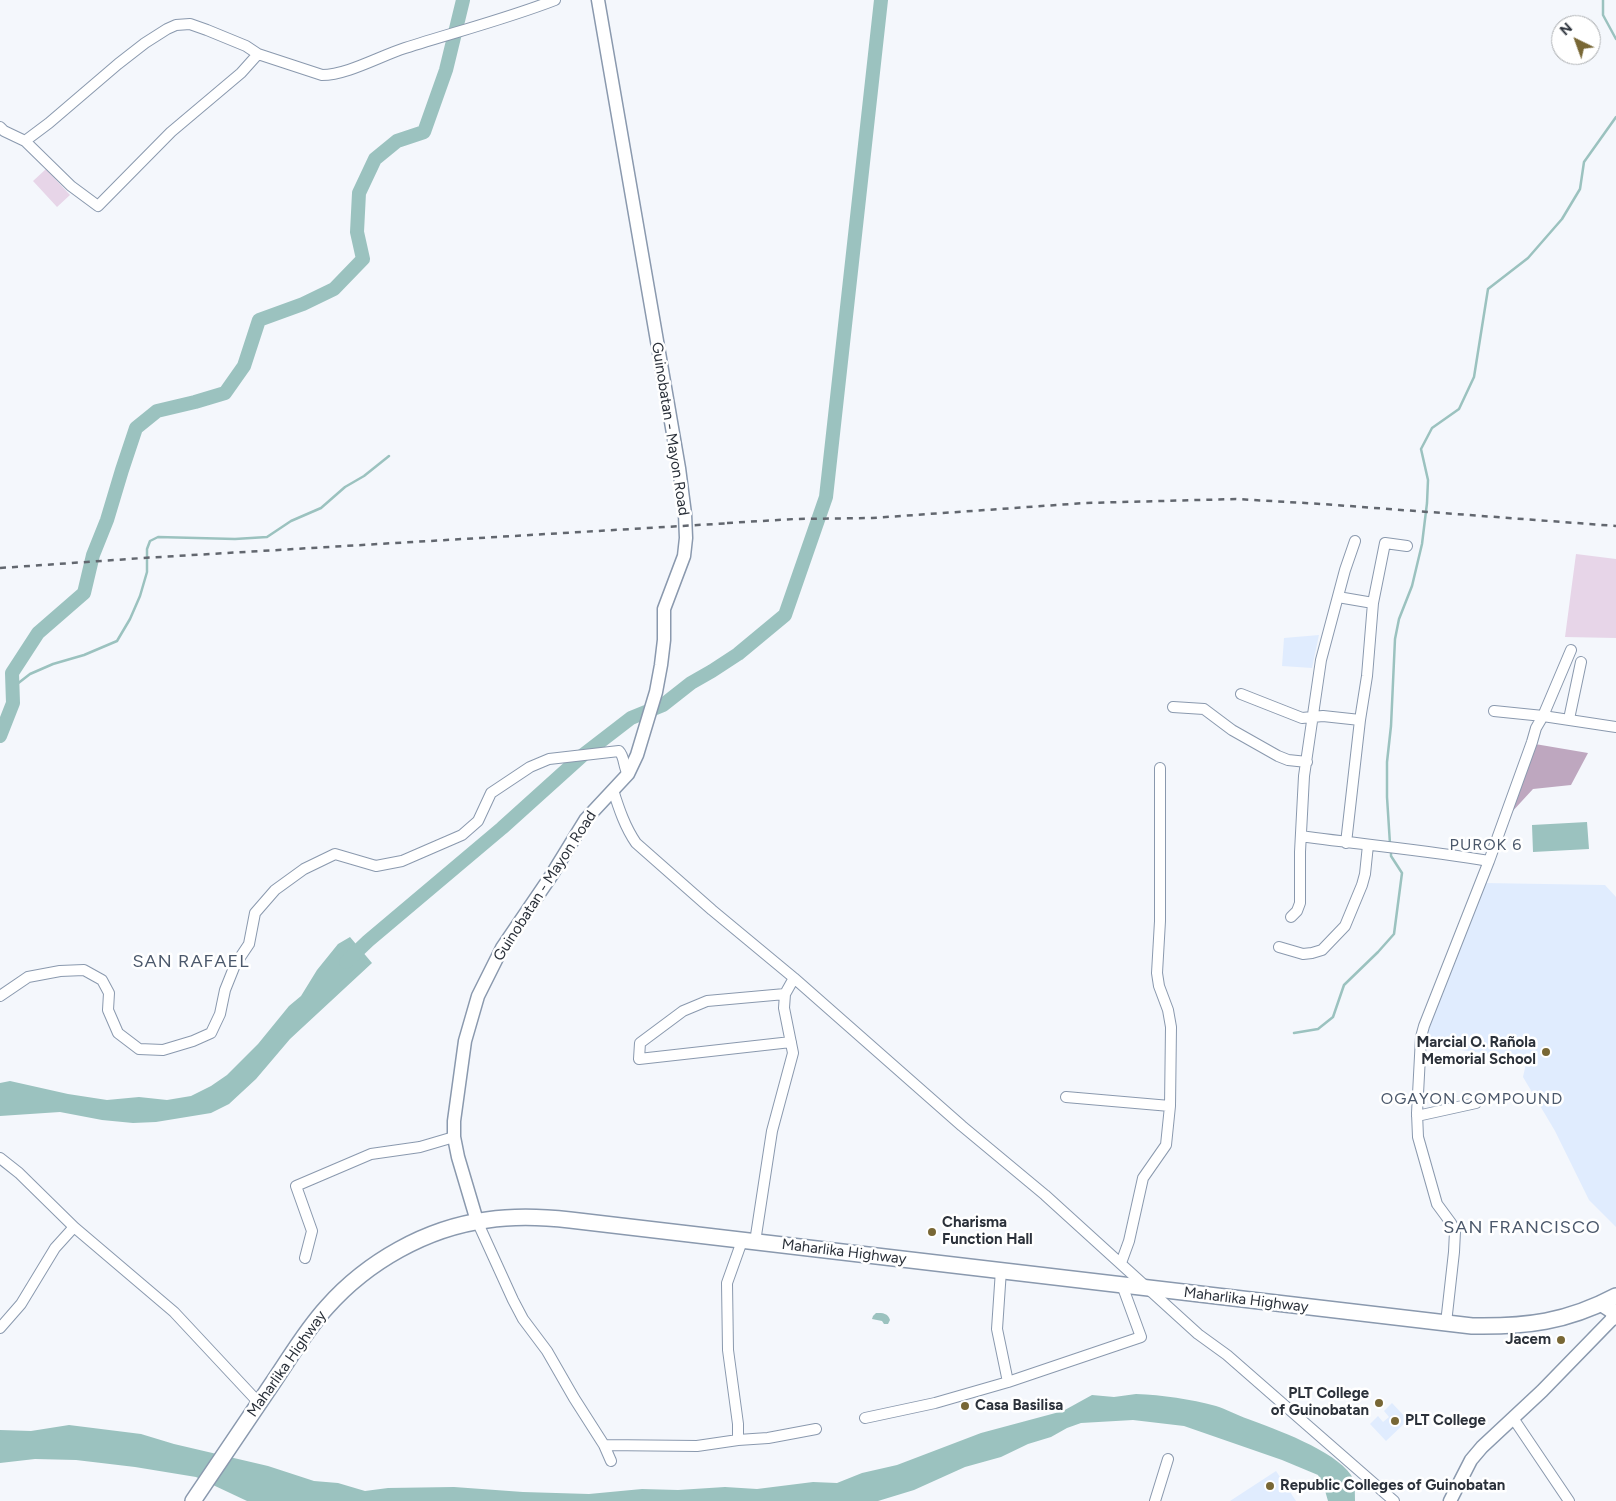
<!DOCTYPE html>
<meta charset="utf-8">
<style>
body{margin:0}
#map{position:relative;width:1616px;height:1501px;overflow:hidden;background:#f4f7fc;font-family:Figtree,sans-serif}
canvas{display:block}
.north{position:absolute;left:1551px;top:15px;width:50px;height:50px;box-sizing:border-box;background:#fff;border:1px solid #aaadb0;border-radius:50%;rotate:318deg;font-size:14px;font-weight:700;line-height:20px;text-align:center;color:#2b313a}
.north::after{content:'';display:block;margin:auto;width:18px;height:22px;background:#786735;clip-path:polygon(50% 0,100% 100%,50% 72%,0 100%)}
</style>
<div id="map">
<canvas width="1616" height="1501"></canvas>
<div class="north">N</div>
</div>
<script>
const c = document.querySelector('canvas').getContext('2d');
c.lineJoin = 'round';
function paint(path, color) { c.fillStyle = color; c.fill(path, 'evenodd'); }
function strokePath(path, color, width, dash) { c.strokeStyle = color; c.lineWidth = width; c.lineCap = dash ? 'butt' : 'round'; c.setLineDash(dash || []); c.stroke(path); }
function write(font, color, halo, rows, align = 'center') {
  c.font = font + ' Figtree,sans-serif'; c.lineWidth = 5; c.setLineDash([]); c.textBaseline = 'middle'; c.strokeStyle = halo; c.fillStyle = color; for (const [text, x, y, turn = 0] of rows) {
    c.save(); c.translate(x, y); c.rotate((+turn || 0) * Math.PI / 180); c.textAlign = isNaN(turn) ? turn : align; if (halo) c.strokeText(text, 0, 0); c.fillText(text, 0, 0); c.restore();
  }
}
paint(new Path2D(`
 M1319,635L1312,668L1282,666L1284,638Z
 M1484,883L1605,885L1616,897V1227L1589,1200L1555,1131L1523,1077L1527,1059L1424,1045L1426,1030Z
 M1392,1403L1408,1420L1386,1441L1370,1424L1378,1416L1383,1422L1389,1417L1384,1411Z
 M1276,1471L1296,1501H1230Z`), '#e0ecfe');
paint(new Path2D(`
 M46,169L70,195L57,207L33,181Z
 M1576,554L1616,559V638L1565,637Z`), '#e7d5e8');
paint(new Path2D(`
 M1535,744L1588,753L1571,785L1533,789L1510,814Z`), '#bea7bf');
paint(new Path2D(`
 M1587,822L1589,849L1533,852L1532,825Z
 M350,937L372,963L290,1039L256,1079L229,1104L211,1113L156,1122L133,1123L102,1120L60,1112L0,1116V1083L10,1081L68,1094L107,1100L139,1097L167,1100L191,1096L211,1086L227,1075L258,1044L289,1006L301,996L317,970L338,944Z
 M876,1313C883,1313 888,1313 890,1320L888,1324H884L882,1321L872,1319L873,1316Z
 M1136,1394C1163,1395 1190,1399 1216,1406C1226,1409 1237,1415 1248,1419C1275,1429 1334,1450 1351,1475C1355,1482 1355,1492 1355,1501H1328L1324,1487L1318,1475L1282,1460L1184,1426L1133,1420L1081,1423L1067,1428L1051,1437L1028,1444L1001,1457L965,1467L914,1490L878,1501H247L196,1477L135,1467L76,1460L35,1459L0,1463V1430L31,1431L69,1425L141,1434L174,1444L268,1466L314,1481L338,1483L365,1491L388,1488L454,1487L523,1492L589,1494L642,1489L678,1490L725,1487L757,1489L813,1482L837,1483L862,1473L897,1465L981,1433L1063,1411L1092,1395L1114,1397Z`), '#9bc2bf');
strokePath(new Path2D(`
 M1603,0V15L1616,39
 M12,688L30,674L53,664L84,655L117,641L130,619L140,596L147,572V549L150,541L158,537L235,539L267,537L291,521L321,508L345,487L364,476L389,456
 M1390,844L1387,797V762L1391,726L1395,639L1399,619L1412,586L1422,544L1427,503L1428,480L1421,449L1432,428L1459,409L1474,377L1488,289L1528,258L1562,219L1580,189L1584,162L1616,117
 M1294,1033L1318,1029L1333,1017L1344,985L1378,952L1394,934L1402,873L1391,856V849`), '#9bc2bf', 2.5);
strokePath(new Path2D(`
 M0,736L13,703L12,673L38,633L84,593L93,555L107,520L122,470L136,428L157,411L195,402L225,393L244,366L259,320L303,304L334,289L363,259L357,232L359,193L375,159L397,141L424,132L446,70L463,0
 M346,962L368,941L502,828L583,755L631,718L663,705L691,683L712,671L738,654L785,615L826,497L881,0`), '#9bc2bf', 14);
const minor = new Path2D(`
 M0,127L4,131L25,141L49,123L118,64L145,43L167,29L176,25L190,24L207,30L246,46L258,54L322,75C347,75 380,56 405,48C455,32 506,19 555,0
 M25,141L71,186L98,206L171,132L241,73L258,54
 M1338,597L1373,603
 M1241,694L1302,718L1323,716L1360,720
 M1173,707L1204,709L1232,730L1278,756L1288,760L1307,762
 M1494,711L1543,716L1616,727
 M1569,719L1581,662
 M613,790C619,809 625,827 636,843L712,910L794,978L962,1126L1045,1195L1198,1334L1227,1355L1394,1501
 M1301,836C1364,845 1427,850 1489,861
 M1346,843L1360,720L1367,676L1373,603L1385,543L1407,546
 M1291,917L1297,911L1300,903V852L1304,776L1321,660L1345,570L1355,541
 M1279,947L1303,954L1312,953L1322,950L1345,926L1362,885L1365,874L1368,845
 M0,996L28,977L60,971L84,970L102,980L109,993L108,1010L118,1033L139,1049L163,1050L193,1041L211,1033L220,1014L225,990L235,965L249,944L255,913L275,890L304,869L335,854L376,866L402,861L462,835L478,821L491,793L530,767L549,759L619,751C625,757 623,767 628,774
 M791,1042L639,1059L640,1043L683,1011L707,1001L785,994L794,978
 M1066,1097L1170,1106
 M1417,1116L1476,1103
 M0,1158L19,1173L74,1227L174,1312L259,1403
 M477,1221L513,1300L523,1319L547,1351L574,1398L604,1445L611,1461
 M755,1242L772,1131L793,1053L784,1008L785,994
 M305,1258L312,1231L296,1186L371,1154L420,1147L454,1137
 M1121,1263L1129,1241L1143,1178L1166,1145L1170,1106L1171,1027L1168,1010L1159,986L1157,973L1160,921V768
 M1001,1270L997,1329L1008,1382
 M1446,1323L1454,1252L1455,1231L1451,1223L1437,1204L1418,1137L1417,1113L1421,1037L1424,1026L1489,861L1532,742L1536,728L1543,716L1571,650
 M0,1328L21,1304L55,1248L74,1227
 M865,1418L935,1403L1008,1382L1141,1337L1122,1285
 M1513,1418L1569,1501
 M738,1440V1424L728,1350L727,1283L742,1241
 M604,1445L697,1446L738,1440L768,1438L816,1429
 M1155,1501L1168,1459`);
const major = new Path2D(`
 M477,1221L458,1157L454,1137V1121L465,1041L478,996L502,948L551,876L586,819L628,774L637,755L656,692L661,665L664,640V609L684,556L686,538L685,514L679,468L598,0
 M1450,1501L1471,1460L1482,1447L1542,1391L1616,1315`);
const highway = new Path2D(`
 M1602,1304L1613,1311L1614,1317
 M193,1501C220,1461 247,1421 274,1381C291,1356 306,1330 327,1307C367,1262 426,1228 487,1220C514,1216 543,1217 570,1220L1472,1326C1526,1327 1567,1322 1616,1296`);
strokePath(minor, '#8a99ae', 12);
strokePath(major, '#8a99ae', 15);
strokePath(highway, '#8a99ae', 18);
strokePath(minor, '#fff', 10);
strokePath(major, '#fff', 12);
strokePath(highway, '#fff', 15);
strokePath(new Path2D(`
 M727,523L795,519L872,518L1085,503L1236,499L1322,504L1616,526
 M0,568L143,558L732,523`), '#62676f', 2.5, [6, 6]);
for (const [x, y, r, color] of [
 [1546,1052,5,"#786735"],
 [932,1232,5,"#786735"],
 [1561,1340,5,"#786735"],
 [1379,1403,5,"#786735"],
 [965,1406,5,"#786735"],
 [1395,1421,5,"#786735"],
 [1270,1486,5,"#786735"]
]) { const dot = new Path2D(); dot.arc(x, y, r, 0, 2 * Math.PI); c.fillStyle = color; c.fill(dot); strokePath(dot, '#fff', 2); }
write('15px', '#2b313a', '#fff', [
 ["Guinobatan - Mayon Road",670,429,81],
 ["Guinobatan - Mayon Road",545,886,-57],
 ["Maharlika Highway",844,1252,7],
 ["Maharlika Highway",1246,1300,7],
 ["Maharlika Highway",287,1364,-55]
]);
write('bold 15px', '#2b313a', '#fff', [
 ["Marcial O. Rañola",1536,1043,"right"],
 ["Memorial School",1536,1060,"right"],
 ["Charisma",942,1223],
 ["Function Hall",942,1240],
 ["Jacem",1551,1340,"right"],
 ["PLT College",1369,1394,"right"],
 ["of Guinobatan",1369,1411,"right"],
 ["Casa Basilisa",975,1406],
 ["PLT College",1405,1421],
 ["Republic Colleges of Guinobatan",1280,1486]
], 'left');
c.letterSpacing = '1px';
write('16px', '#4b586b', '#fff', [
 ["PUROK 6",1486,845],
 ["OGAYON COMPOUND",1472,1099]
]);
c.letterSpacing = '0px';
c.letterSpacing = '1px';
write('18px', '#4b586b', '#fff', [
 ["SAN RAFAEL",191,962],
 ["SAN FRANCISCO",1522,1228]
]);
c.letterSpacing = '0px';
</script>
